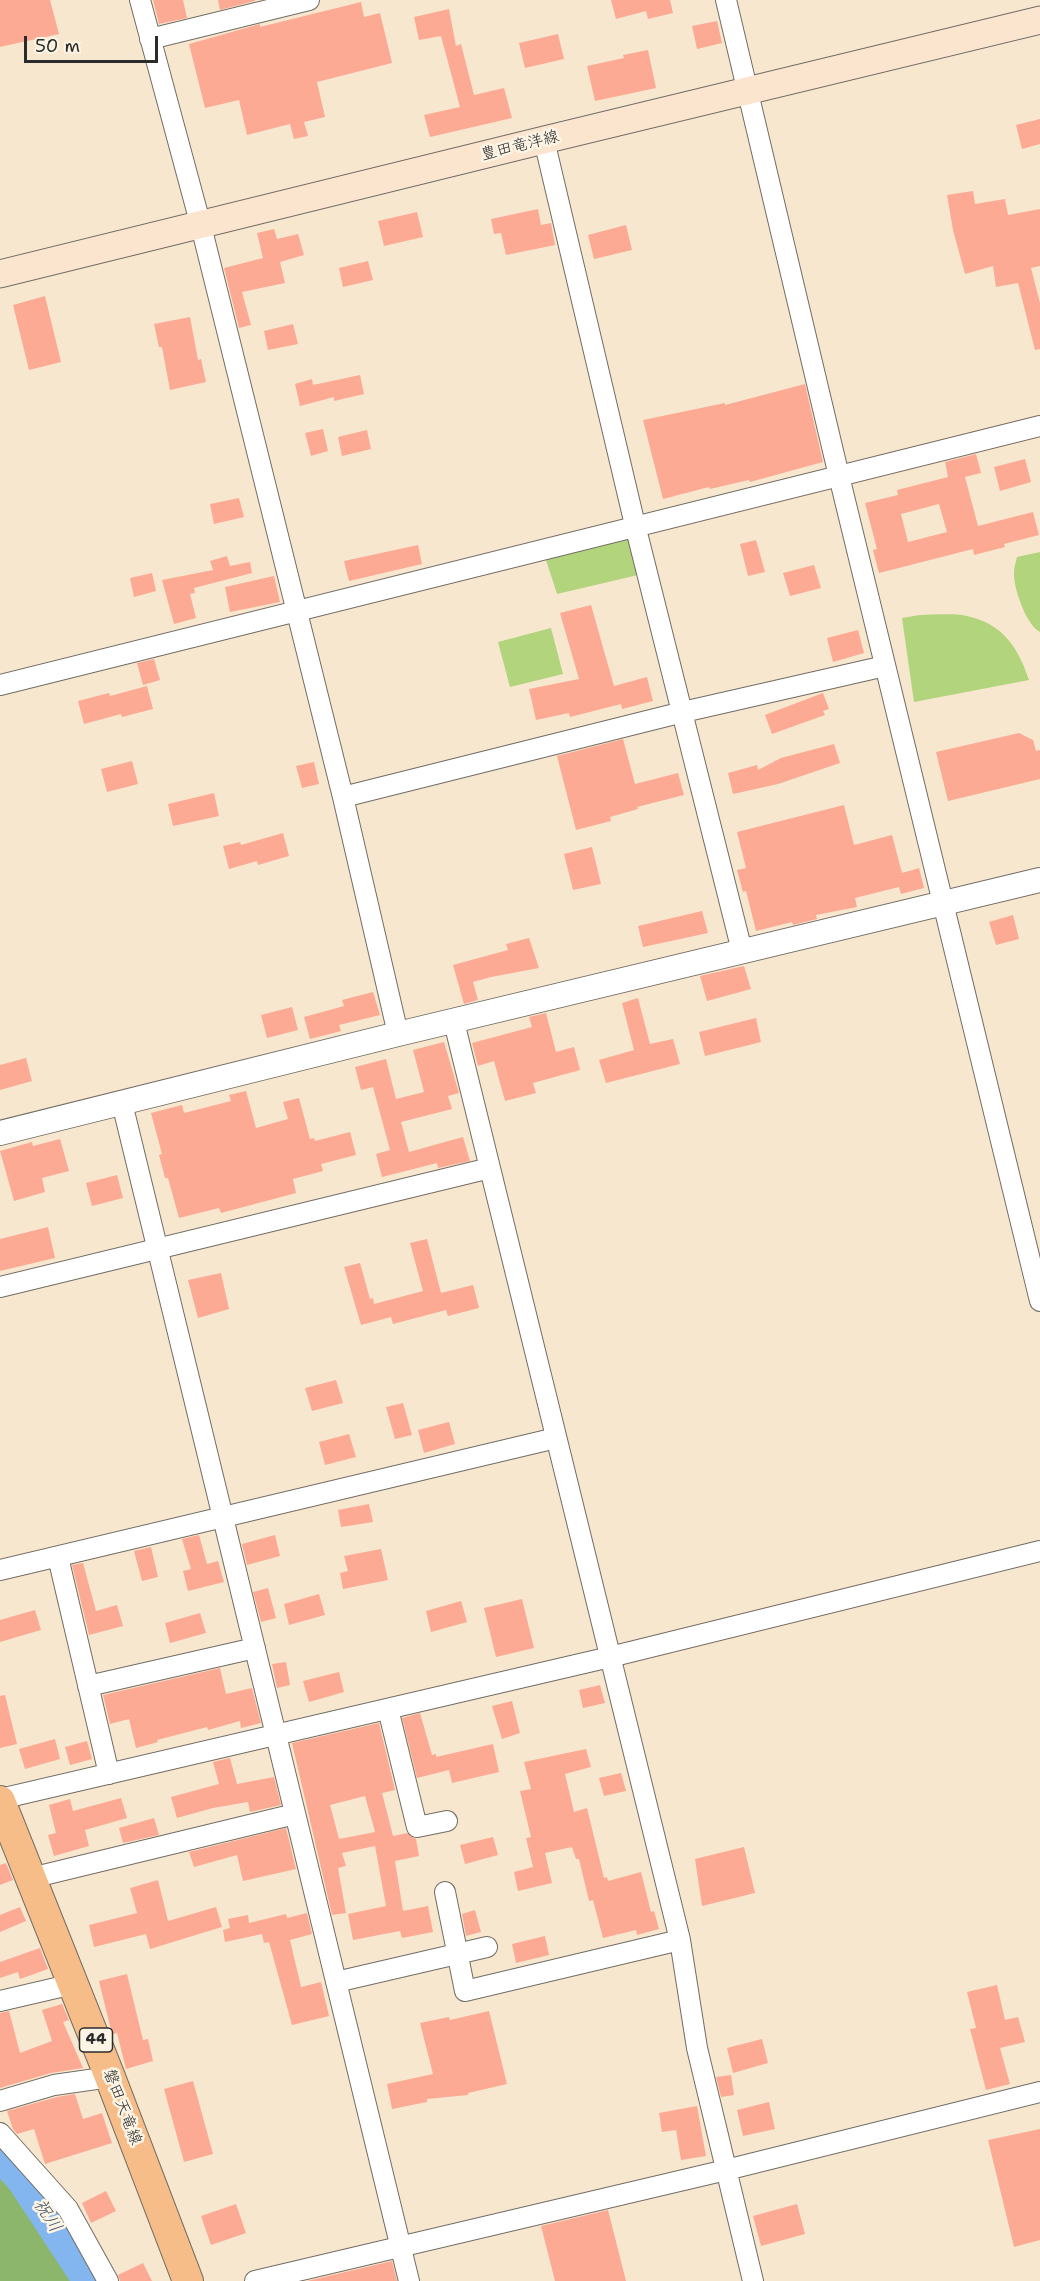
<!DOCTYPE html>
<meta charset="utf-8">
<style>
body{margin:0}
#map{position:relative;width:1040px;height:2281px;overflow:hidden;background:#f7e7cf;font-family:"Shantell Sans",sans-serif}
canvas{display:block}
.scale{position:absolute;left:24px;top:36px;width:134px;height:27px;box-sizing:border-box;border:3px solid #2b2b2b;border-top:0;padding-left:8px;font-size:18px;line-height:21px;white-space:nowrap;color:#2b2b2b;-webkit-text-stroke:4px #fcf5e5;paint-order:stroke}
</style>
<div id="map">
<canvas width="1040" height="2281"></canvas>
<div class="scale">50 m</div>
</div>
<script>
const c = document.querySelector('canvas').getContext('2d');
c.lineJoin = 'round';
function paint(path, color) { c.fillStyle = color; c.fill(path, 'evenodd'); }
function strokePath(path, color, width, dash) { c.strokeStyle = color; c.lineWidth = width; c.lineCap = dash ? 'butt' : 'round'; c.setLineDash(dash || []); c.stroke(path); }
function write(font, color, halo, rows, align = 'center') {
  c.font = font + ' "Shantell Sans","Klee One",sans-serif'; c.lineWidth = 5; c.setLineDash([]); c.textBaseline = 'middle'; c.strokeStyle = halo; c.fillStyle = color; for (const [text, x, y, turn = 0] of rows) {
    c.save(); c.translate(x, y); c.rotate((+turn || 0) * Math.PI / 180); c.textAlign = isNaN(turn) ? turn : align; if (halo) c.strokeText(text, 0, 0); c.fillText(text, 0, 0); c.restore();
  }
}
paint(new Path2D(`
 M630,539L638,575L557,594L545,557Z
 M1040,552V632C1026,625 1013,587 1014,572C1014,567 1016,562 1017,557Z
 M920,615C935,615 952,613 967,616C1003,624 1018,647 1029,680L914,702L902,618Z
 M551,628L563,674L510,687L498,642Z`), '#b1d47c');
paint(new Path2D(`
 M0,2156L15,2171L89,2281H0Z`), '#8cb66c');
strokePath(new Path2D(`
 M0,2155L22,2179L89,2281`), '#83b5ef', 32);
paint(new Path2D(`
 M0,0H50L59,34L0,47Z
 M153,0H183L187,18L159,24Z
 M218,0H255V1L220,10Z
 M611,0H670L673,13L648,19L646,11L616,19Z
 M361,2L364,17L380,13L392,63L317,82L325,117L304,122L308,136L294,139L290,124L247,135L239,100L205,108L189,44L260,24V27Z
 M449,9L456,46L461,44L474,95L504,88L512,118L430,137L424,115L460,107L441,36L419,40L414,17Z
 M717,21L722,43L697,49L692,26Z
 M558,34L564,59L525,68L519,43Z
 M648,50L656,88L595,101L587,66L624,58L623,55Z
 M1040,119V144L1022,149L1016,125Z
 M973,191L975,204L1005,199L1008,215L1040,209V266L1031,268L1040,303V349L1035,350L1018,283L996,287L993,266L965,274L953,230L947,195Z
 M538,209L541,225L551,223L555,245L506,255L501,233L494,234L491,219Z
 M417,212L423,237L384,246L378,221Z
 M626,225L632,250L594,259L588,235Z
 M274,229L277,239L298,234L304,255L280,262L285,283L242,292L251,325L239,328L224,268L263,258L257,233Z
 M368,261L373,280L343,287L339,268Z
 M45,296L61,362L29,370L13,305Z
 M190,317L198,360L201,359L206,382L170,390L162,347H159L154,324Z
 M293,324L298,344L268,350L264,331Z
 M360,375L364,394L334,401V397L300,406L295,384L312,379L313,385Z
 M805,384L823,462L750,482L749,480L710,489L709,487L663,499L643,420L725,403V405Z
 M323,429L328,451L311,456L305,433Z
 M367,430L371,449L342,456L338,437Z
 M976,454L981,473L965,477L978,526L1033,512L1039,535L1004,544L1005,547L974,555L973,549L879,573L873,550L877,549L865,503L898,495L897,490L948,477L945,462ZM939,504L947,532L908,542L901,514Z
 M1025,459L1031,482L1000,491L994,467Z
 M239,498L244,517L214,524L210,504Z
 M756,540L765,572L748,576L740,544Z
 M418,545L422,564L349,581L344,561Z
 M227,556L230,566L250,562L252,573L194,588L195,593L190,594L196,618L174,624L162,580L213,570L210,561Z
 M814,565L821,588L790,596L783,573Z
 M152,573L156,591L134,597L130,578Z
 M274,576L280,602L230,612L225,587Z
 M591,605L614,686L647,677L653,701L622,709L621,704L570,717L569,713L536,720L529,689L579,679L560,613Z
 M858,630L864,653L833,662L827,638Z
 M154,659L160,680L143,685L137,663Z
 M147,686L153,709L122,717L121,714L84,724L78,701L109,693L110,696Z
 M823,693L829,709L823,711L825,715L772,734L765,715Z
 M1019,733L1033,740L1036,751L1040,750V779L948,801L936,752Z
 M623,739L635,784L678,773L684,795L637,807L638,809L610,817L611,821L576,830L557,756Z
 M834,744L840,763L778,784L733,794L728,773L757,765L758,770L781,758Z
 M132,761L138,784L107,792L101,769Z
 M314,762L319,784L302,788L296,766Z
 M214,793L219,816L173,826L168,804Z
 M844,805L854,845L892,835L902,873L919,868L924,888L901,894L899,887L855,898L857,907L816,915L817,919L793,925L792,922L756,931L746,891L743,892L737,870L746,868L737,832Z
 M283,833L289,856L258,865L257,861L229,869L223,846L240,842L241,845Z
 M592,847L601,884L573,890L564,854Z
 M702,911L708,933L643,947L638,926Z
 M1013,915L1019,939L996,945L989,922Z
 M529,938L539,968L491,977L473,982L478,1000L464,1004L453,965L508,950L506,944Z
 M744,966L751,989L707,1001L700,976Z
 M373,992L380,1015L339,1025L341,1031L310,1039L304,1017L344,1006L342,1000Z
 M638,998L650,1044L673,1039L680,1064L606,1083L599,1060L634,1050L622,1003Z
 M292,1007L298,1030L267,1038L261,1015Z
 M546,1013L556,1052L574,1047L580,1070L533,1083L536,1093L505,1101L494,1061L478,1066L472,1043L532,1027L529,1017Z
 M756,1018L761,1042L705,1056L699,1032Z
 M444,1042L459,1093L448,1096L452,1109L401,1122L409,1152L463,1137L470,1161L438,1168L437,1163L382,1177L376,1154L390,1150L373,1087L361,1090L355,1067L386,1059L396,1099L424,1092L413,1050Z
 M26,1058L32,1081L0,1090V1065Z
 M246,1091L256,1128L288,1119L283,1102L299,1098L310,1139L314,1138L315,1141L350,1132L356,1155L321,1164L323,1171L293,1179L296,1193L221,1213L219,1208L179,1218L168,1178H165L159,1155L162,1154L151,1113L182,1105L184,1113L231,1101L229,1095Z
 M60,1139L69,1171L42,1178L45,1192L14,1201L0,1151L32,1142L33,1146Z
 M117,1175L123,1198L92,1206L86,1183Z
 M48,1227L55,1258L0,1271V1239Z
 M427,1239L441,1293L473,1285L479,1308L448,1316L446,1310L393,1324L391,1317L361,1325L344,1267L360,1263L370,1299L373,1298L374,1304L423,1291L410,1243Z
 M221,1273L229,1309L198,1318L188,1280Z
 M336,1380L343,1403L312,1411L305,1388Z
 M403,1403L412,1435L395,1439L386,1407Z
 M449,1422L455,1444L424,1453L418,1430Z
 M349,1434L356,1457L325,1465L319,1442Z
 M369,1504L373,1522L341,1527L338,1510Z
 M199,1535L207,1564L218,1561L224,1582L188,1591L183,1571L191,1569L182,1539Z
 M275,1535L280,1556L247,1565L242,1544Z
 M151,1547L158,1577L142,1581L134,1551Z
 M381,1549L388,1580L343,1589L340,1573L348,1571L344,1556Z
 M83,1563L96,1611L117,1605L123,1626L89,1635L72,1565Z
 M268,1588L276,1618L261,1622L253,1592Z
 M319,1594L325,1615L289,1625L284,1604Z
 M522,1599L534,1648L496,1657L484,1608Z
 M461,1601L467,1622L431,1632L426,1611Z
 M35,1610L41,1630L0,1642V1620Z
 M200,1613L206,1633L170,1643L165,1623Z
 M286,1662L290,1685L277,1688L272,1664Z
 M220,1668L226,1694L252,1688L261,1723L241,1728L240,1721L208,1730L207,1727L157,1740L158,1742L136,1748L129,1719L110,1724L103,1695Z
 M339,1672L344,1692L309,1702L303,1681Z
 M600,1685L605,1703L583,1708L579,1690Z
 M5,1695L17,1744L0,1748V1696Z
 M512,1701L520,1733L502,1739L492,1706Z
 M420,1713L432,1755L436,1754V1757L493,1744L499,1772L452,1783L449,1770L417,1778L402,1718Z
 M379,1723L395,1790L382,1793L393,1836L407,1833L416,1839L419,1856L395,1861L403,1911L428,1906L433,1932L402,1938L400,1931L353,1940L348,1914L386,1906L375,1846L342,1853L346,1866L338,1868L346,1913L332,1915L292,1743ZM365,1796L375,1832L339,1839L330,1805Z
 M55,1739L60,1759L25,1769L19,1749Z
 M87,1741L92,1759L70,1765L65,1747Z
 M586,1749L591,1767L565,1774L574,1812L587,1808L604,1878L607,1877L608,1881L641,1872L651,1912L654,1911L659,1929L637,1935L636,1930L603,1938L593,1900L589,1901L579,1859H576L572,1847L545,1853L552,1883L518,1891L514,1872L533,1867L526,1838L531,1837L520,1791L531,1789L524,1762Z
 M230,1758L237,1784L274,1777L281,1805L250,1812L248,1802L213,1808L177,1818L171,1797L219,1784L213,1762Z
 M621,1773L626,1791L604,1796L599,1778Z
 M121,1798L127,1818L85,1830L89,1846L54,1856L48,1835L56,1833L49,1805L70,1799L73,1811Z
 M154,1818L159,1835L123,1843L119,1828Z
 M286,1828L296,1869L243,1881L237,1855L194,1867L189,1852Z
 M493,1837L498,1855L465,1864L460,1845Z
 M744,1847L755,1893L702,1906L695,1859Z
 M6,1863L13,1880L0,1885V1865Z
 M158,1880L168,1921L216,1907L222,1927L150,1949L146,1934L94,1947L89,1925L137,1913L130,1888Z
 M20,1907L26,1921L0,1932V1915Z
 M475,1910L481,1932L466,1936L462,1914Z
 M307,1913L312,1934L290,1940L301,1987L321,1982L329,2016L292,2025L269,1942L264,1943L262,1934L225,1942L223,1930L230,1928L228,1919L248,1915L249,1923L286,1914L287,1918Z
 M545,1936L549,1955L516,1963L512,1944Z
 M40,1948L48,1969L20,1979L18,1972L0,1978V1962Z
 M127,1974L143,2040L148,2039L153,2061L126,2069L117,2033L112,2034L99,1981Z
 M997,1985L1005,2020L1018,2017L1025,2042L1000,2048L1010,2084L986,2090L970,2029L976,2028L967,1992Z
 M62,2004L69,2020L63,2022L83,2068L51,2073L0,2088V2013L9,2011L20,2053L52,2041L42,2010Z
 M489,2011L507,2084L468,2093V2095L427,2099V2102L392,2109L387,2084L433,2074L420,2023L449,2017L450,2020Z
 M762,2039L768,2063L733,2073L727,2048Z
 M731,2075L734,2095L721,2097L716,2077Z
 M193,2081L213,2154L184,2162L164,2089Z
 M75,2094L83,2119L102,2113L112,2143L45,2164L34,2129L17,2134L13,2129L7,2111L57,2097Z
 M769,2102L775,2129L743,2136L737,2110Z
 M697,2106L706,2156L681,2160L676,2130L662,2132L659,2113Z
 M1040,2129V2240L1014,2247L988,2140Z
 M106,2191L116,2211L91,2223L82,2203Z
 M236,2204L246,2233L211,2245L201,2216Z
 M797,2204L805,2234L761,2246L753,2216Z
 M608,2210L626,2281H555L541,2226Z
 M392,2261L397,2281H307Z
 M143,2263L152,2281H120L118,2275Z`), '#fcaa94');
const minor = new Path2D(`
 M140,0L201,226L343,797L398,1034
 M726,0L839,476L1040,1301
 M150,39L309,0
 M544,140L635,525L742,951
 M0,685L1040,426
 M343,797L683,712L885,666
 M454,1022L680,1940L697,2048L753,2281
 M122,1103L409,2281
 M0,1287L490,1168
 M58,1557L109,1774
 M0,1570L556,1438
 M88,1686L255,1648
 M388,1709L417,1827L447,1821
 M0,1799L610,1657L1040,1551
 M31,1878L295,1814
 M445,1892L465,1991L680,1940
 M336,1982L487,1947
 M0,2001L73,1984
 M0,2101L54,2085L110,2077
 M0,2133L68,2209L108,2281
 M255,2281L726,2170L1040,2092`);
const tertiary = new Path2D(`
 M0,1133L398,1034L1040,880`);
const secondary = new Path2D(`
 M0,274L544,140L1040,20`);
const primary = new Path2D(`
 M0,1801L110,2077L188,2281`);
strokePath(minor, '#726d64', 22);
strokePath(tertiary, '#726d64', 26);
strokePath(secondary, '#726d64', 29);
strokePath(primary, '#726d64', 32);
strokePath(minor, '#fff', 20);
strokePath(tertiary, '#fff', 24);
strokePath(secondary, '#fce5cf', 27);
strokePath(primary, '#f7bd88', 30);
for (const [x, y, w] of [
 [96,2040,33]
]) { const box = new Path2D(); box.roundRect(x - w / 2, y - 12, w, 24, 4.5); c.fillStyle = '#fcf5e5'; c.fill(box); strokePath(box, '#2b2b2b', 1.5); }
write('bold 15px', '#2b2b2b', null, [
 ["44",96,2040]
]);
write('16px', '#2b2b2b', '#fcf5e5', [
 ["豊田竜洋線",520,146,-14],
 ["磐田天竜線",122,2107,69]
]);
write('italic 18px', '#455466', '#fcf5e5', [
 ["祝川",47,2216,57]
]);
</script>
